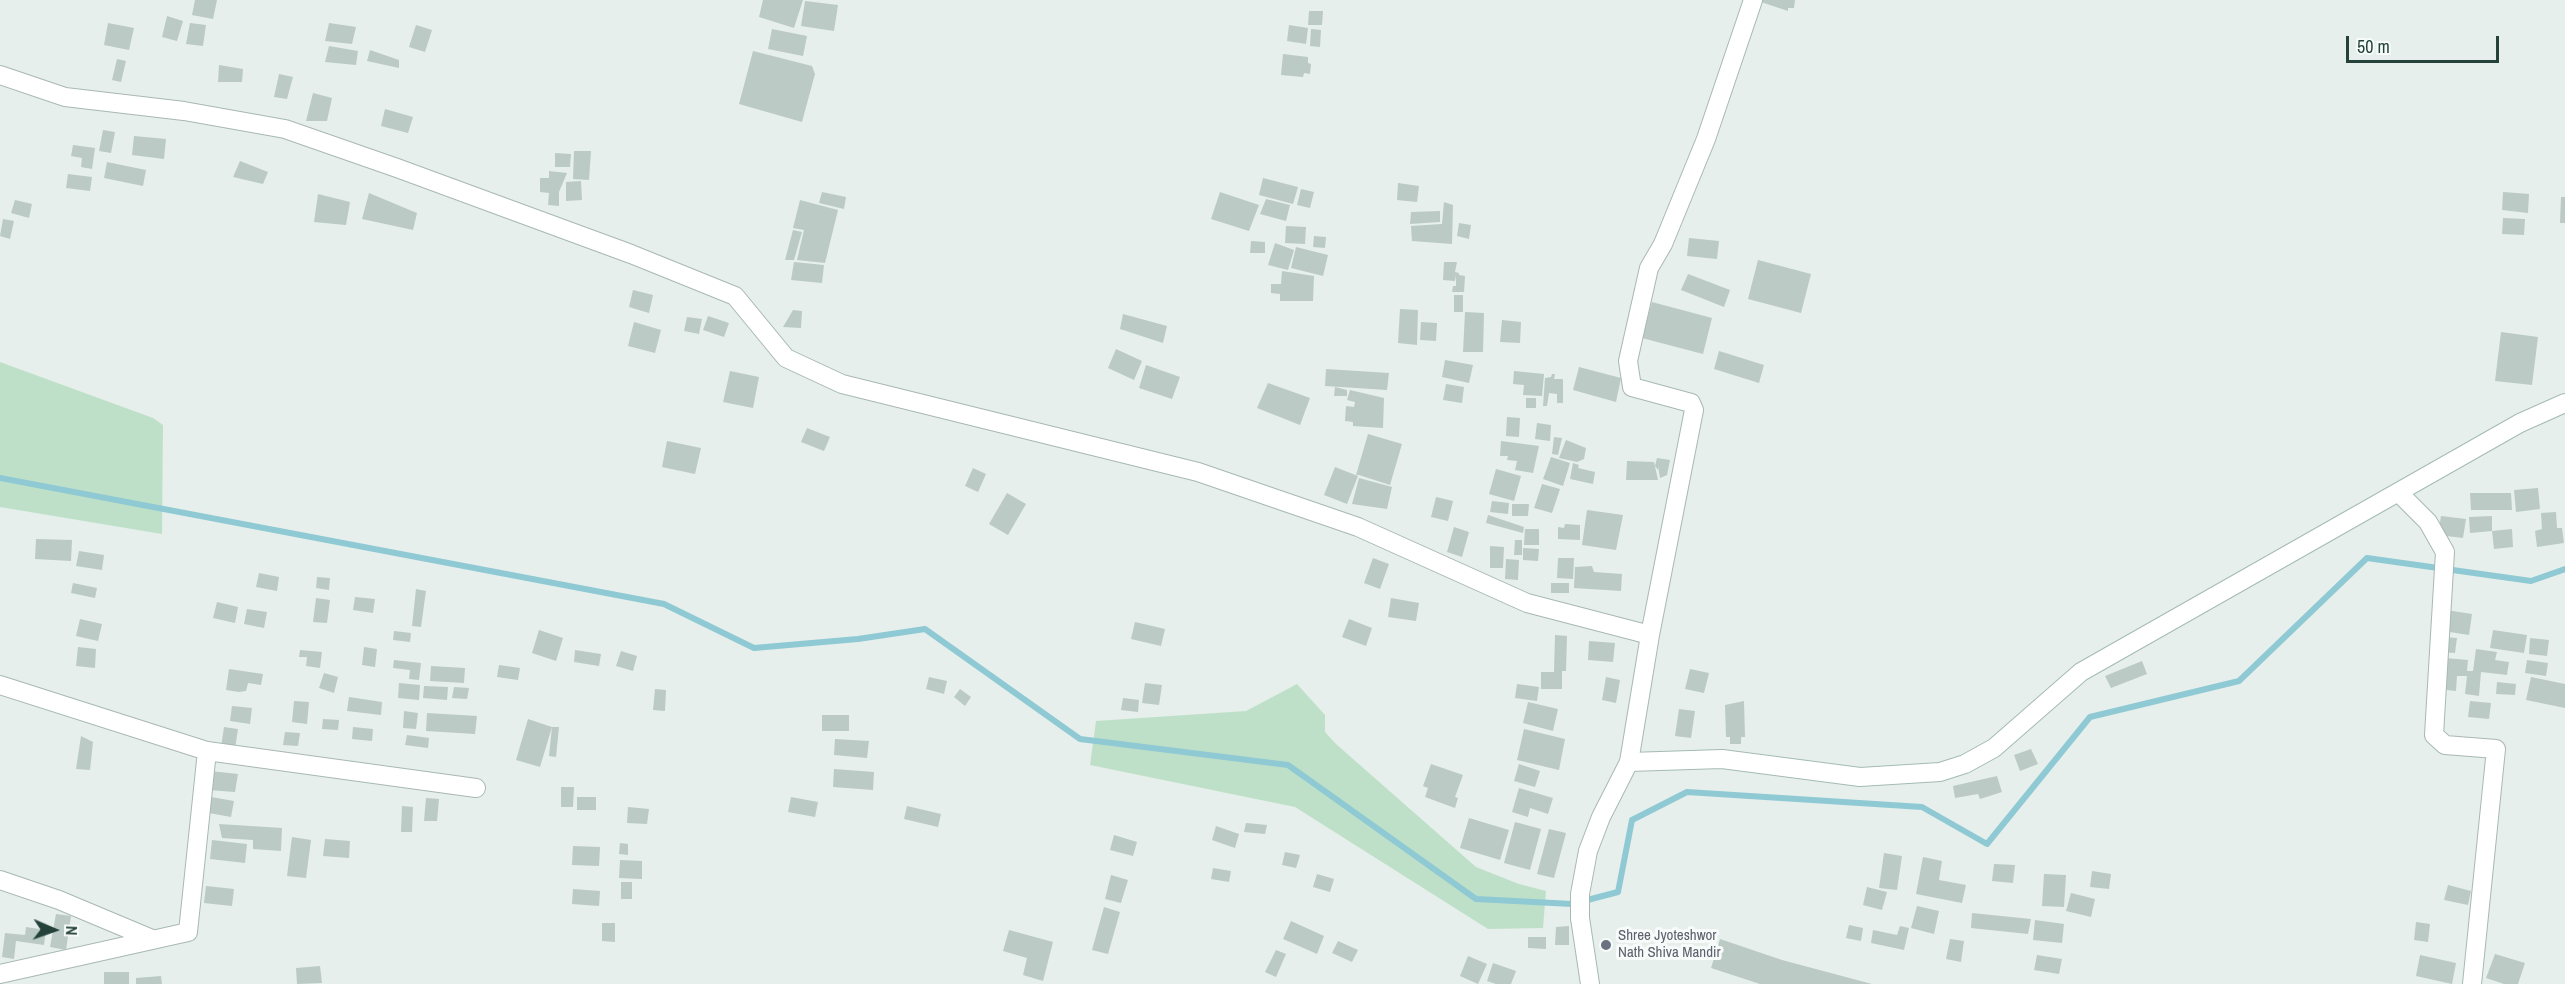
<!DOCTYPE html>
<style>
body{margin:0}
#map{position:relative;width:2565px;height:984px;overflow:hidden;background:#e6efeb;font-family:"Archivo Narrow",sans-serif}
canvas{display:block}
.north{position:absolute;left:24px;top:900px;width:60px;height:60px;-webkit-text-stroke:4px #f7fbf9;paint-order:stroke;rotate:92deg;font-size:16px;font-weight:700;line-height:24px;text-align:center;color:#24423a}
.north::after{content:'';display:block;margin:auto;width:21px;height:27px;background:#24423a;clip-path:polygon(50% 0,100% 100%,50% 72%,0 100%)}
.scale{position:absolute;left:2346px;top:36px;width:153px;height:27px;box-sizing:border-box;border:3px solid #24423a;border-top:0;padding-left:8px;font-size:18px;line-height:21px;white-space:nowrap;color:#24423a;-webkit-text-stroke:4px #f7fbf9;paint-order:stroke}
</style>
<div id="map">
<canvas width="2565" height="984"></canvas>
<div class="north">N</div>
<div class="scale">50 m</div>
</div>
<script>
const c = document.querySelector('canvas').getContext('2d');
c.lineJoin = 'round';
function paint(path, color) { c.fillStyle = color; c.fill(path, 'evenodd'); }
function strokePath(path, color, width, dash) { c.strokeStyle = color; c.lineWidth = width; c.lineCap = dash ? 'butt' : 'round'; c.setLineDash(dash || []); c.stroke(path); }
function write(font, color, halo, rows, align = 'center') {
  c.font = font + ' "Archivo Narrow",sans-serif'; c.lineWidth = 6; c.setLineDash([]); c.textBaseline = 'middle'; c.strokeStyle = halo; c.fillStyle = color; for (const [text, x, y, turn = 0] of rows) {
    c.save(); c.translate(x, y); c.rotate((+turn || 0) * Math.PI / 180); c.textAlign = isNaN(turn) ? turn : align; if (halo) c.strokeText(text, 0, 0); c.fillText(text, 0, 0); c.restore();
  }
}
paint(new Path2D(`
 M0,362L153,418L163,425L162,534L0,507Z
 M1297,684L1325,715V732L1336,744L1476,867L1519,884L1546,891L1543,928L1488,929L1295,807L1090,765L1096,721L1246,711Z`), '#bfe0c8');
strokePath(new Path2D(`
 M0,478L664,604L754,648L858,639L925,629L1080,739L1288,765L1476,899L1572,904L1618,892L1632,820L1687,792L1922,807L1987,844L2090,717L2239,681L2367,558L2531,581L2565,569`), '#8ec9d4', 6);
paint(new Path2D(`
 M195,0H217L213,19L192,15Z
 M763,0H803L794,28L759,17Z
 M1755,0H1795L1794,8H1788V11Z
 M805,1L838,5L834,31L801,26Z
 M1309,11H1323L1322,25H1308Z
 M167,16L183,21L177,41L162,37Z
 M108,23L134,28L129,50L104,45Z
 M190,23L206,25L203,46L186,44Z
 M329,23L356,27L352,44L325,41Z
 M416,25L432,30L425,52L409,47Z
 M1289,25L1308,28L1306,44L1287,41Z
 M772,29L807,36L803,56L768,49Z
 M1311,29L1321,30L1320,47L1310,46Z
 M329,46L358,51L356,65L325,62Z
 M370,50L399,60V68L367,61Z
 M753,51L812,66L815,74L802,122L739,104Z
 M1283,54L1308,57V63L1311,64L1310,74L1304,73L1303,77L1281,75Z
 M117,59L126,61L121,82L112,80Z
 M219,65L243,69L242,82H218Z
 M279,74L293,77L287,99L274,97Z
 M313,93L332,98L327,121H306Z
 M385,109L413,117L408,133L381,126Z
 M103,130L115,132L111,153L99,151Z
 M134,136L166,139L164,159L132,155Z
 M73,145L95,148L92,169L81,167L82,158L71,156Z
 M574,151H591L589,180L573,179Z
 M555,153L571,154L570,167H555Z
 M240,161L268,172L263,184L233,177Z
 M107,162L146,170L143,186L104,178Z
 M549,171L567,173L559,192V206L548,205L549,193L540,192V178H549Z
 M68,174L92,177L90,191L66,188Z
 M1263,178L1298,187L1293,204L1259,195Z
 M581,181L582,200L566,201V182Z
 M1398,183L1419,186L1417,202L1397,200Z
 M1301,189L1314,192L1310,208L1297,205Z
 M822,192L846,197L844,209L819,203Z
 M1220,192L1259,205L1249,231L1211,219Z
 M2503,192L2529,194L2528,213L2502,210Z
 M369,193L417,213L413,230L362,219Z
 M318,194L350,202L346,225L314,222Z
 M2561,197H2565V223H2560Z
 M1266,199L1290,205L1286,221L1260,214Z
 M15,200L32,204L29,218L11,213Z
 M800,200L838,210L825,263L797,260L804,230L793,228Z
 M1444,202L1453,205L1452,244L1412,241L1411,226L1442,224Z
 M1440,211V222L1410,224L1411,212Z
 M2503,218L2525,219L2524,235L2502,234Z
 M3,219L14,221L10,239L0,236Z
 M1459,223L1471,225L1469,239L1457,236Z
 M1286,226L1306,227L1305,244L1285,243Z
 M793,230L802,232L794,260H785Z
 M1314,236L1326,237L1325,248L1313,247Z
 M1689,238L1719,241L1717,259L1687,256Z
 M1251,241L1265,242V253H1250Z
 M1275,243L1294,250L1288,270L1268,265Z
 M1296,247L1328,255L1323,276L1291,268Z
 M1758,260L1811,274L1801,313L1748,299Z
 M794,262L824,265L822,283L791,280Z
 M1444,262H1457L1455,272L1459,273V275L1465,276L1464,292H1452L1453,286H1456V275L1455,281L1443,280Z
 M1282,271L1314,276L1313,301H1280V294L1271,293V284H1281Z
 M1688,274L1730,290L1724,307L1681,290Z
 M633,290L653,295L649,313L629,307Z
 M1454,295H1463V312H1454Z
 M1652,302L1712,318L1703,354L1642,338Z
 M1400,309L1418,310L1417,345L1398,343Z
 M793,310L802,311L801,328L783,327Z
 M1465,312L1484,313L1483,352H1463Z
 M1123,314L1167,326L1163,343L1120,329Z
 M708,316L729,323L724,337L703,330Z
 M687,317L702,319L699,334L684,331Z
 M1502,320L1521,322L1520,343L1500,342Z
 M634,322L661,330L655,353L628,346Z
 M1421,322L1437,323L1436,341L1420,340Z
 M2501,332L2538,337L2532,385L2495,381Z
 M1116,349L1142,361L1134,380L1108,368Z
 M1719,351L1764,365L1759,383L1714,369Z
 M1445,360L1473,365L1469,383L1442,377Z
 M1146,365L1180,377L1172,399L1139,388Z
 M1579,367L1621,378L1616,402L1573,390Z
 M1326,369L1389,373L1387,390L1325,386Z
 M730,371L759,377L753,408L723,402Z
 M1514,371L1544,374L1542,396L1523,395L1524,385L1513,384Z
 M1552,374H1555L1554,379H1563V403H1557V394L1549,393L1547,406H1543L1545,378L1551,377Z
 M1268,383L1310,398L1300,425L1257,408Z
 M1446,384L1464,387L1462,403L1443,400Z
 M1335,387L1347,390V396H1334Z
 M1350,390L1384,398L1383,428L1353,426V422L1345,421L1346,406L1354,407L1355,402L1347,400Z
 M1526,398H1536V408H1526Z
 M1507,417L1520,418L1519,437L1506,436Z
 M1537,423L1551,425L1550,441L1535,439Z
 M807,428L830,437L824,451L801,442Z
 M1368,434L1402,444L1390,485L1359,475L1360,472L1359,475H1356Z
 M1554,437L1562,438L1558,455L1552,454Z
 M1566,440L1586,448L1584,459L1577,462L1559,458Z
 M667,441L701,448L695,474L662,467Z
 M1501,441L1539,446L1533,473L1515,470L1517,461L1507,460L1508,456H1500Z
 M1551,457L1570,463L1563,486L1543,479Z
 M1657,458L1670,460L1667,475L1660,478L1658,466V470L1655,466Z
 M1627,461L1654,462L1658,480H1626Z
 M1573,463L1579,465L1578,468L1595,472L1593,484L1570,479Z
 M1335,467L1358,476L1347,504L1324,495Z
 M973,468L986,474L978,492L965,486Z
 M1496,469L1521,476L1514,501L1489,494Z
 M1359,478L1392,487L1387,509L1352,504Z
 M1542,484L1560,489L1552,513L1534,508Z
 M2538,488L2540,509L2516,512L2514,490Z
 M1007,493L1026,504L1008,535L989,524Z
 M2470,493H2511L2512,510H2471Z
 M1436,497L1453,501L1448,521L1431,517Z
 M1492,501L1509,503L1508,514L1490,512Z
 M1512,504H1529L1528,516H1512Z
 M1587,510L1623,515L1616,550L1582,545Z
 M2556,512L2557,528H2562L2564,543L2537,547L2535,531L2542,529L2541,513Z
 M1488,515L1524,527L1523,533L1486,523Z
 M2441,516L2466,519L2463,538L2438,535Z
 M2492,516V531L2470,533L2469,517Z
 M1565,524L1580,525V540L1558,539V527L1564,528Z
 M1454,527L1469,532L1462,557L1447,552Z
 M1525,529H1539V545H1524Z
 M2512,529L2513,547L2494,549L2492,531Z
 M36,539L72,540L71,561L35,559Z
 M1515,540H1522V555H1514Z
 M1490,546L1504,547L1503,568H1490Z
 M1523,548L1539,549L1538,561L1523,560Z
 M79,551L104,555L102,570L76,566Z
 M1373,558L1389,564L1380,589L1364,583Z
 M1558,558H1574L1573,579L1557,578Z
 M1506,559L1519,560L1518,580L1505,579Z
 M1592,566L1594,572L1622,574L1621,591L1574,588L1575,567Z
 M259,573L279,577L277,591L256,587Z
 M317,577L330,578L329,590L316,588Z
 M73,583L97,588L95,598L71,593Z
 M1551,583H1569V593H1551Z
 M416,589L426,591L421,627L412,626Z
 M355,597L375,599L373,613L353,610Z
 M316,598L330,600L327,623L313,622Z
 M1391,598L1419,603L1416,621L1388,617Z
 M217,602L238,607L235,623L213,618Z
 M247,609L267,612L264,628L244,624Z
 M2446,610L2472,614L2469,635L2443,631Z
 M80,619L102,624L98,641L76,636Z
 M1349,619L1372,628L1366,646L1342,637Z
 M1135,622L1165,629L1161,646L1131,639Z
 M539,630L563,638L556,661L532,653Z
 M2493,630L2527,635L2524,653L2490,648Z
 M394,631L411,633L410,642L393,640Z
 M1555,635L1567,636L1566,671H1562V689H1541V672H1554Z
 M2444,637L2457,638L2455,653L2442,652Z
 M2530,638L2549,640L2547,656L2529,654Z
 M1589,641L1615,643L1613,662L1588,660Z
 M78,647L96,649L95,668L76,666Z
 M364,647L377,649L375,667L362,665Z
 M2476,649L2497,652L2495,660L2509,662L2507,675L2481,672L2479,696L2465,694L2467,676H2457L2456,691L2438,689L2445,658L2468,660L2467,671H2473Z
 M300,650L322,652L320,668L306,666L307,657H299Z
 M575,650L601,654L599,666L574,662Z
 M621,651L637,656L633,671L616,666Z
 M394,660L421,663L419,680L409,679L410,670L393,668Z
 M2527,660L2548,663L2546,676L2525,673Z
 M2142,661L2147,674L2111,688L2105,676Z
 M499,665L520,668L518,680L497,677Z
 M431,666L465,668L464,683L430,681Z
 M229,669L263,674L261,685L248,683L246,691L239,692L226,690Z
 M1690,669L1709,673L1704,693L1685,689Z
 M324,673L338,677L334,693L319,688Z
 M929,677L947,681L944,694L926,689Z
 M1606,677L1620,680L1616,703L1602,700Z
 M2531,677L2565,684V708L2526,700Z
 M2497,682L2516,684L2515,695L2496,694Z
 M399,683L420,685L419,700L398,698Z
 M1145,683L1162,685L1159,705L1142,703Z
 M1517,684L1539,687L1537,701L1515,698Z
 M424,686L448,687L447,700L423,698Z
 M454,687L469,688L467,699L452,698Z
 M655,689L666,690L665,711L653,710Z
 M960,689L971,697L965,706L954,697Z
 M349,697L382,702L381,715L347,711Z
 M1123,698L1139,700L1138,712L1121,710Z
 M294,701L309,702L307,724L292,722Z
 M1744,701L1745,737H1741V744H1730V737H1726L1725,705Z
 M2470,701L2491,703L2489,719L2468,717Z
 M1528,702L1558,709L1553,731L1523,723Z
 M232,706L252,708L250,724L230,721Z
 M1679,709L1695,711L1691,738L1675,736Z
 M404,711L418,713L416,729L403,728Z
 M427,713L477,716L475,734L426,731Z
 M822,715H849V731H822Z
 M323,719L339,720L338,730L322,729Z
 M528,719L552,727L540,767L516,760Z
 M224,727L238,729L235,749L221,747Z
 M353,727L373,729L372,741L352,739Z
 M552,727H559L556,757L549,756Z
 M1524,729L1565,739L1559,770L1517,760Z
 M285,732L300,733L298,746L283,745Z
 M407,735L429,738L428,748L405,745Z
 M81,736L93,742L90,770L76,769Z
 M835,739L869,741L867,758L834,755Z
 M2031,749L2038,764L2020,771L2014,755Z
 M1431,764L1463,775L1455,797L1458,798L1455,808L1425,797L1428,788L1423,786Z
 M1519,764L1540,771L1535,787L1514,781Z
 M834,769L874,772L873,790L833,787Z
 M210,771L238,774L235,792L208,790Z
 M1997,776L2002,792L1980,799L1978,794L1955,798L1953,786Z
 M561,787H574L573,807H561Z
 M1519,788L1553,798L1548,814L1530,808L1528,817L1512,812Z
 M211,797L234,801L231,817L209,813Z
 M577,797H596V810H577Z
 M791,797L818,802L815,817L788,812Z
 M426,798L439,799L437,821H424Z
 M402,806L413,807L412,832H401Z
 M907,806L941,814L938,827L904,819Z
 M628,807L649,809L647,824L627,823Z
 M1469,818L1509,830L1500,860L1460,848Z
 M1515,822L1541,829L1530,870L1504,863Z
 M1246,823L1267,825L1265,834L1244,832Z
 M219,824L282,828L281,851L253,849V840L222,838Z
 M1216,826L1239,834L1235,848L1212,840Z
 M1549,829L1566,833L1554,878L1537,874Z
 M1114,835L1137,842L1133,856L1110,850Z
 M292,837L311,840L306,878L287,876Z
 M325,839L350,841L349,858L323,856Z
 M212,840L247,844L245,863L210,859Z
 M620,843L628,844V855L619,854Z
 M573,846L600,847L599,866L572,865Z
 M1285,852L1300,855L1296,868L1282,865Z
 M1884,853L1902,856L1897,890L1879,888Z
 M1923,857L1942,861L1939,880L1966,885L1962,903L1916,894Z
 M620,860L642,861V879L619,878Z
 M1994,864L2015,865L2013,883L1992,881Z
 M1213,868L1231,871L1229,882L1211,879Z
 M2092,871L2111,874L2109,889L2090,887Z
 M1317,874L1334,879L1330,892L1313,887Z
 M2044,874L2066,875L2064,907L2042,906Z
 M1111,875L1128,880L1121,903L1105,899Z
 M621,882H632V899H621Z
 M2448,885L2471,891L2468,905L2444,900Z
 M206,886L234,889L232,906L204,903Z
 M1867,887L1887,892L1882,910L1863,905Z
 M573,889L600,891L599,906L572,904Z
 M2071,893L2095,899L2091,917L2066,911Z
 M1917,906L1939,911L1934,934L1911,928Z
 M1104,907L1120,912L1108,954L1092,950Z
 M1972,913L2031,919L2028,934L1971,928Z
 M56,914L71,916L66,950L50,947Z
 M2035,920L2064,924L2062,943L2033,940Z
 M1291,921L1324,936L1317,954L1283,939Z
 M2416,922L2430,924L2428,942L2414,940Z
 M602,923H615V942L602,941Z
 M1849,925L1863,928L1861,941L1846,938Z
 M1569,926V945H1555L1556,927Z
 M1900,926L1909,928L1904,950L1871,943L1873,930L1897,935Z
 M26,927L46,930L44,945L16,941L14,959L2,957L5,933L25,935Z
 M1009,930L1053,942L1043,981L1023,975L1027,958L1003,951Z
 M1528,937H1546V949L1528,948Z
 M1720,939L1782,960L1872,984H1760L1711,968Z
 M1950,939L1964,941L1961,962L1946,959Z
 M1338,941L1358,950L1352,962L1332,953Z
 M1276,950L1286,954L1276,977L1265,972Z
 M2495,954L2525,963L2518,984H2504L2486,978Z
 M2037,955L2062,959L2059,974L2034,970Z
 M2420,955L2456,963L2452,984L2416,976Z
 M1468,956L1487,964L1478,984L1460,976Z
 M1493,963L1516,971L1511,984H1496L1487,981Z
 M320,966L322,983L297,984L296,968Z
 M104,972H129V984H104Z
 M161,976L162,984H136V978Z`), '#bbcac4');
const street = new Path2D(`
 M0,75L65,97L184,111L285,129L397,168L631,254L735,296L786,358L842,384L1198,472L1358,527L1527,603L1650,635
 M2399,493L2428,522L2445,552L2434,735L2445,745L2496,749L2472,984
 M0,685L207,751L476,788
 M0,880L59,900L152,939
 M1580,918V894L1588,851L1601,817L1629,762L1650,635L1694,410L1691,403L1632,387L1628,361L1649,268L1663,244L1706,139L1753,0
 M0,974L188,932L207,751`);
const secondary = new Path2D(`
 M1629,762L1722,759L1860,777L1940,772L1965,764L1994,748L2081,672L2520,423L2565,403
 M1580,918L1590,984`);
strokePath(street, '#a8b8b2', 20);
strokePath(secondary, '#a4bbb3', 20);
strokePath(street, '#fff', 18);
strokePath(secondary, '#fff', 18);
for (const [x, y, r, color] of [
 [1606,945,6,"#6b7280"]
]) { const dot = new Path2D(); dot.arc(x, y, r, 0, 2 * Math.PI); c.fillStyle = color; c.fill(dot); strokePath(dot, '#f7fbf9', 2); }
write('15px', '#5b616d', '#f7fbf9', [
 ["Shree Jyoteshwor",1618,936],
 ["Nath Shiva Mandir",1618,953]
], 'left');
</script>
